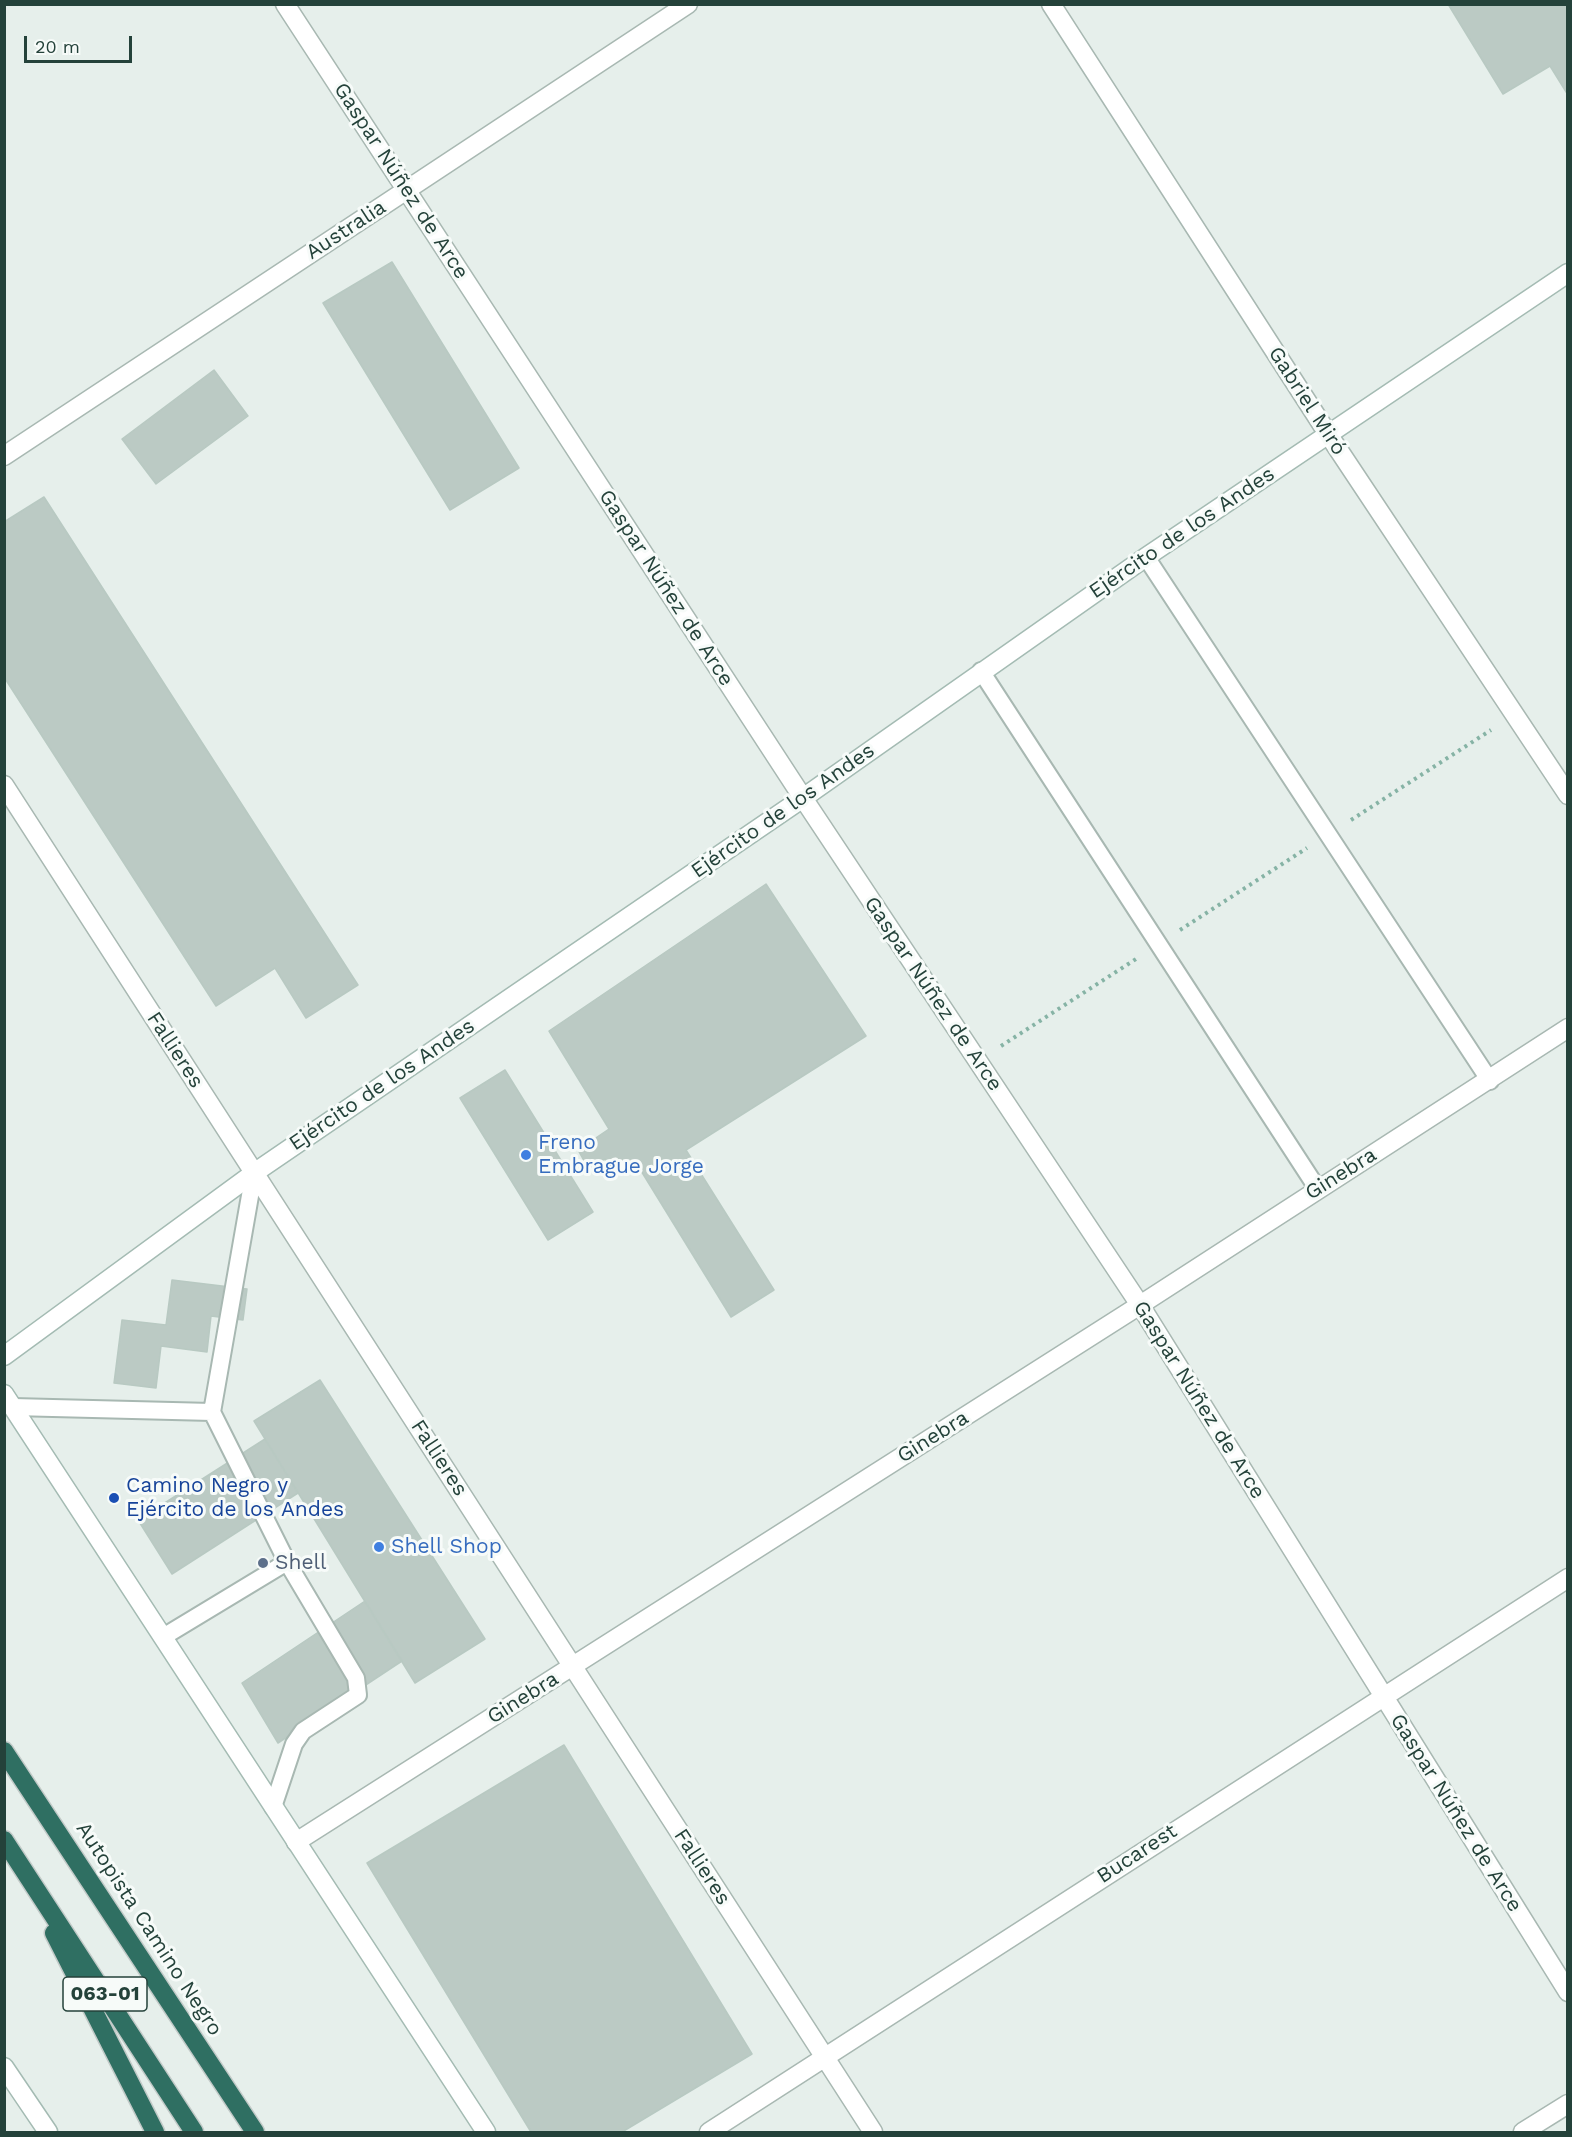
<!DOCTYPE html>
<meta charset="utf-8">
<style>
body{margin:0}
#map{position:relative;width:1572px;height:2137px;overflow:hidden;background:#e6efeb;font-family:"Work Sans",sans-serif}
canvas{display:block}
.frame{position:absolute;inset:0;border:6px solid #24423a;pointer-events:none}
.scale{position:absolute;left:24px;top:36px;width:108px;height:27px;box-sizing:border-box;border:3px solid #24423a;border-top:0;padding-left:8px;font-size:18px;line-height:21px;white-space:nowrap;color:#24423a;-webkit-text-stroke:4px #f7fbf9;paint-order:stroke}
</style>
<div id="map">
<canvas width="1572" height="2137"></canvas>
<div class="frame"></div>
<div class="scale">20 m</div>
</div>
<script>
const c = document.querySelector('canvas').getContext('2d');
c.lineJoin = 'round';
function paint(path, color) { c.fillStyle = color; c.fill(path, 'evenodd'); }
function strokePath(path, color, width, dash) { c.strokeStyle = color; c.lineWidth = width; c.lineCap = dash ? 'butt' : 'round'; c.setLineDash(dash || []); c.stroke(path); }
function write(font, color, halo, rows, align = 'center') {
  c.font = font + ' "Work Sans",sans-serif'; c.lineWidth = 6; c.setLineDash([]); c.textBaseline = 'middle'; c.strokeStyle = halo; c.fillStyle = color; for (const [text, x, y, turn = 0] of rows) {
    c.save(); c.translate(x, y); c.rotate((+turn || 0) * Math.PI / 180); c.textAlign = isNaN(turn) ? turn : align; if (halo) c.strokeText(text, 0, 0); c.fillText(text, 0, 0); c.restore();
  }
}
const building = new Path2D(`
 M1448,4H1568V95L1550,66L1503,94Z
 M392,262L519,468L450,510L323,303Z
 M214,370L248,416L156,484L122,439Z
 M44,497L358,985L306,1018L275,968L216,1006L4,677V522Z
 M766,884L866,1036L686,1150L774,1290L731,1317L635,1161L615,1176L605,1159L588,1168L578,1150L609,1129L549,1031Z
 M505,1070L593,1212L548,1240L460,1098Z
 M172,1280L247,1289L243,1320L211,1316L207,1352L161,1346L156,1388L114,1383L122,1320L166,1325Z
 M320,1380L485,1639L415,1683L254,1421Z
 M265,1439L298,1493L172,1574L138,1520Z
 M365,1601L402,1661L278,1743L242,1683Z
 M564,1745L752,2054L622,2132H531L367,1863Z`);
paint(building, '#bbcac4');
strokePath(building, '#b8c9c2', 1.5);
const lane = new Path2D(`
 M1146,557L1490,1081
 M981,671L1317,1188
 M254,1173L212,1412L287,1562L356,1678L358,1695L303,1731L294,1744L273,1807
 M13,1407L212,1412
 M163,1637L287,1562`);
const street = new Path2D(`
 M285,4L803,798L1140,1305L1568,1992
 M1051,4L1328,434L1568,795
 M4,456L688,4
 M4,785L873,2132
 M296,1842L1140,1305L1568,1028
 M709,2132L1568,1578
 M1523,2132L1568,2104`);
const secondary = new Path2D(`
 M4,1356L254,1173L803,798L1146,557L1568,273
 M4,1394L486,2132
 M4,2067L48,2132`);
const highway = new Path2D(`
 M4,1751L255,2132
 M4,1840L194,2132
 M54,1933L155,2132`);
strokePath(lane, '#a8b8b2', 20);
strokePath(street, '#a8b8b2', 21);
strokePath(secondary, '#a4bbb3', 21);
strokePath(highway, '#c2cac8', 21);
strokePath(new Path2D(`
 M1351,820L1491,730
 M1180,930L1307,848
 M1001,1046L1136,959`), '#86b3a5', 4, [3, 4.5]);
strokePath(lane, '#fff', 16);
strokePath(street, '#fff', 18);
strokePath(secondary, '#fff', 18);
strokePath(highway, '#2f6f62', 18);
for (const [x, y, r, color] of [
 [526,1155,6,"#3f7fe0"],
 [114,1498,6,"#1a4fb4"],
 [379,1547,6,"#3f7fe0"],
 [263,1563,6,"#5c6f8a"]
]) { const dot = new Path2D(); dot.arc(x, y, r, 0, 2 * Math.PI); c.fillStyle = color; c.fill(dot); strokePath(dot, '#f7fbf9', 2); }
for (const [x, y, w] of [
 [105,1994,84]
]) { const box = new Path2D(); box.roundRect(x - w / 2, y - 17, w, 34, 4.5); c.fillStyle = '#f7fbf9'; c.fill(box); strokePath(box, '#24423a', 1.5); }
write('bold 20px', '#24423a', null, [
 ["063-01",105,1994]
]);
write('21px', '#24423a', '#f7fbf9', [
 ["Gaspar Núñez de Arce",401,181,57],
 ["Australia",346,230,-33],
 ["Gabriel Miró",1307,401,57],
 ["Ejército de los Andes",1182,533,-34],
 ["Gaspar Núñez de Arce",666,588,57],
 ["Ejército de los Andes",783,811,-35],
 ["Gaspar Núñez de Arce",933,994,56],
 ["Fallieres",175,1050,57],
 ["Ejército de los Andes",382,1085,-34],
 ["Ginebra",1341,1174,-32],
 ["Gaspar Núñez de Arce",1199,1400,58],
 ["Ginebra",933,1437,-32],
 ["Fallieres",439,1458,57],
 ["Ginebra",523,1698,-32],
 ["Gaspar Núñez de Arce",1456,1813,58],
 ["Bucarest",1137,1854,-33],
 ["Fallieres",702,1867,57],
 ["Autopista Camino Negro",149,1929,57]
]);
write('21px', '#366cbe', '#f7fbf9', [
 ["Freno",538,1143],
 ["Embrague Jorge",538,1167],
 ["Shell Shop",391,1547]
], 'left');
write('21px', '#164399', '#f7fbf9', [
 ["Camino Negro y",126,1486],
 ["Ejército de los Andes",126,1510]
], 'left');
write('21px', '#4e5e75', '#f7fbf9', [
 ["Shell",275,1563]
], 'left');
</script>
